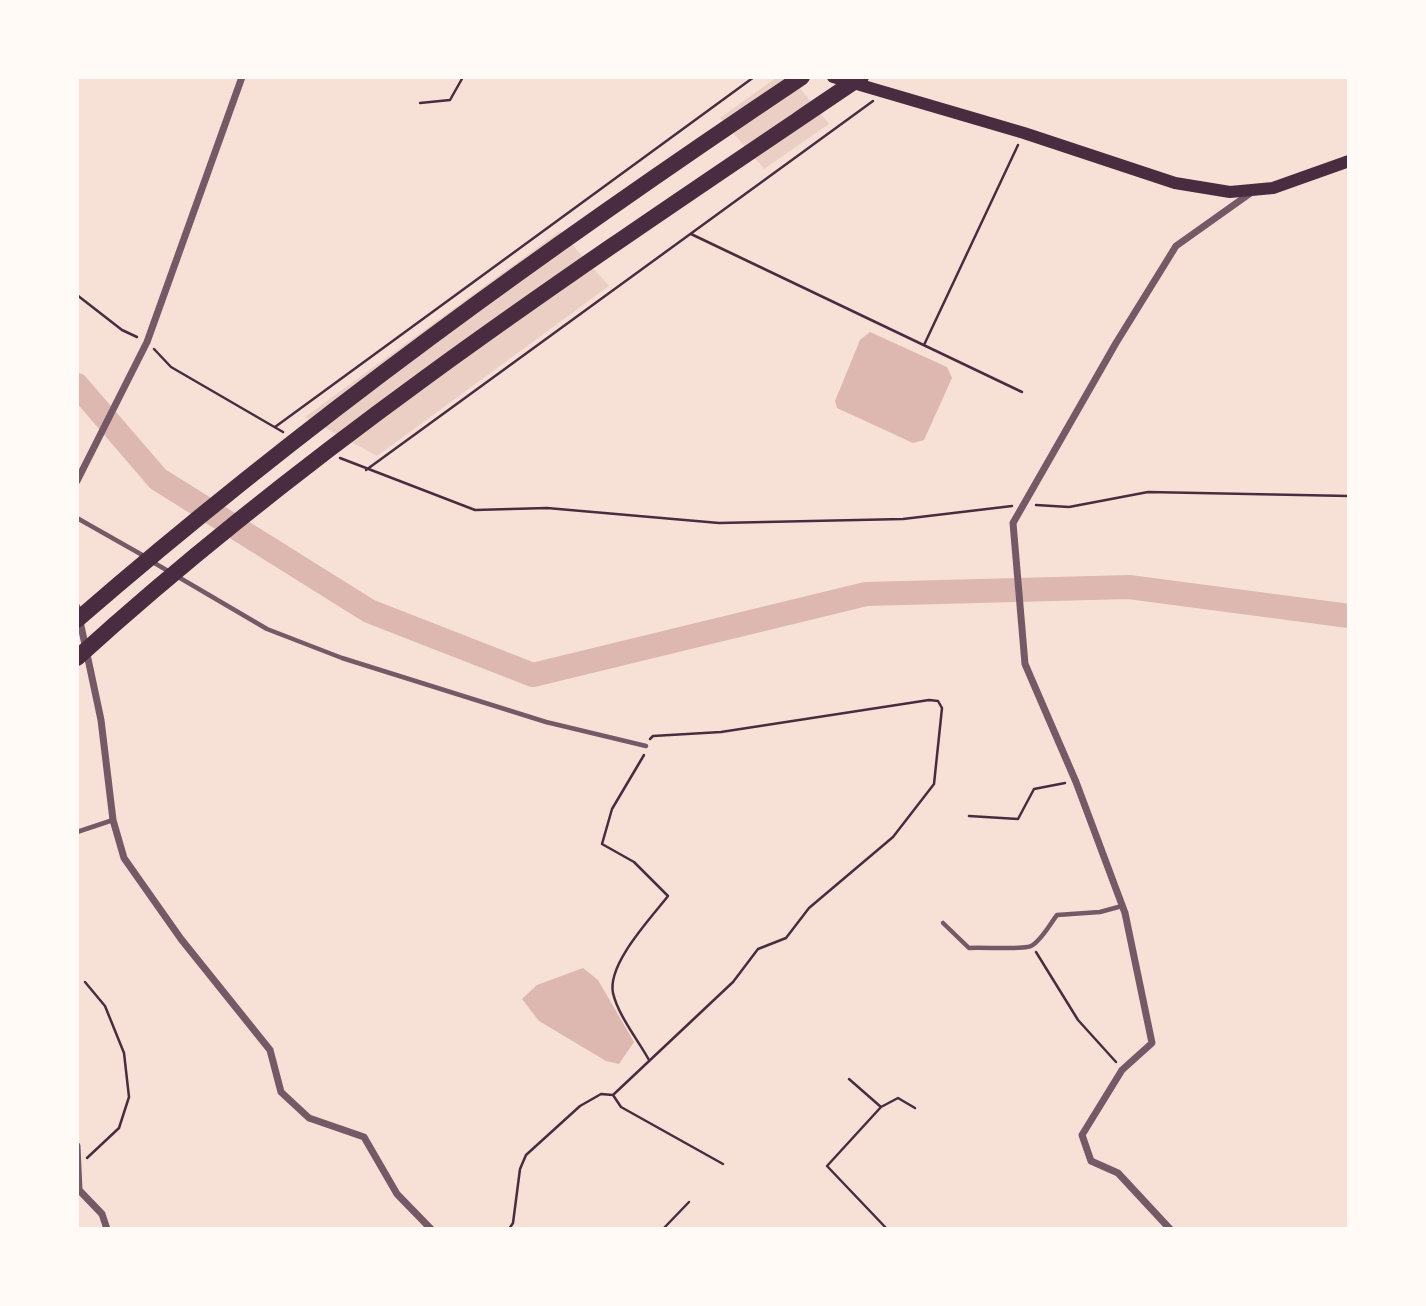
<!DOCTYPE html>
<style>
body{margin:0}
#map{position:relative;width:1426px;height:1306px;overflow:hidden;background:#f7e1d7;font-family:"Fira Sans Condensed",sans-serif}
canvas{display:block}
.frame{position:absolute;inset:0;border:79px solid #fffaf5;pointer-events:none}
</style>
<div id="map">
<canvas width="1426" height="1306"></canvas>
<div class="frame"></div>
</div>
<script>
const c = document.querySelector('canvas').getContext('2d');
c.lineJoin = 'round';
function paint(path, color) { c.fillStyle = color; c.fill(path, 'evenodd'); }
function strokePath(path, color, width, dash) { c.strokeStyle = color; c.lineWidth = width; c.lineCap = dash ? 'butt' : 'round'; c.setLineDash(dash || []); c.stroke(path); }
paint(new Path2D(`
 M777,77H791L829,124L764,169L720,118Z
 M560,231L609,286L377,456L305,417Z`), '#ebcfc5');
paint(new Path2D(`
 M870,332L947,367L952,378L924,440L913,443L837,408L835,401L860,340Z
 M583,968L598,980L634,1042L619,1064L606,1061L539,1021L522,999L537,985Z`), '#dcb8b0');
strokePath(new Path2D(`
 M77,385L158,479L369,611L533,675L866,594L1129,587L1349,616`), '#dcb8b0', 24);
strokePath(new Path2D(`
 M420,103L450,100L463,77
 M691,234L1022,392
 M77,295L122,330L137,337
 M924,345L1018,145
 M154,349L171,367L283,432
 M275,427L754,77
 M340,458L475,510L547,508L719,523L903,519L1012,506
 M366,470L873,101
 M1036,505L1069,507L1148,492L1349,496
 M644,755L612,809L602,844L634,862L668,896C651,918 607,964 613,993C618,1015 638,1040 649,1060
 M969,816L1018,819L1034,789L1065,783
 M1036,952L1078,1020L1116,1062
 M85,982L105,1006L124,1053L129,1097L119,1128L87,1158
 M849,1079L881,1107
 M613,1095L621,1107L723,1164
 M509,1229L513,1223L520,1169L526,1155L580,1106L601,1094L613,1095L733,982L758,949L786,938L809,908L893,837L934,784L942,708L938,701L929,700L721,732L653,736L650,739
 M663,1229L689,1202
 M887,1229L827,1166L881,1107L898,1098L915,1108`), '#4a2c40', 2.5);
strokePath(new Path2D(`
 M77,518L144,556
 M151,561L267,629L342,658L546,722L646,746
 M77,832L113,820
 M943,923L969,948C982,947 1024,950 1031,946C1041,941 1050,924 1057,915L1100,912L1122,906`), '#755966', 4.5);
strokePath(new Path2D(`
 M77,481L147,342L242,77
 M77,607L101,720L113,820L124,858L181,939L270,1050L281,1092L309,1118L364,1137L397,1194L431,1229
 M77,1146L79,1190L102,1214L107,1229
 M1170,1229L1118,1173L1091,1161L1082,1135L1122,1070L1152,1043L1125,913L1076,782L1025,664L1013,523L1116,343L1176,246L1252,192`), '#755966', 7);
strokePath(new Path2D(`
 M833,77L1024,133L1175,183L1230,192L1273,188L1349,161`), '#4a2c40', 12);
strokePath(new Path2D(`
 M77,620C305,422 551,245 802,77
 M77,658C318,439 592,259 861,77`), '#4a2c40', 16);
</script>
